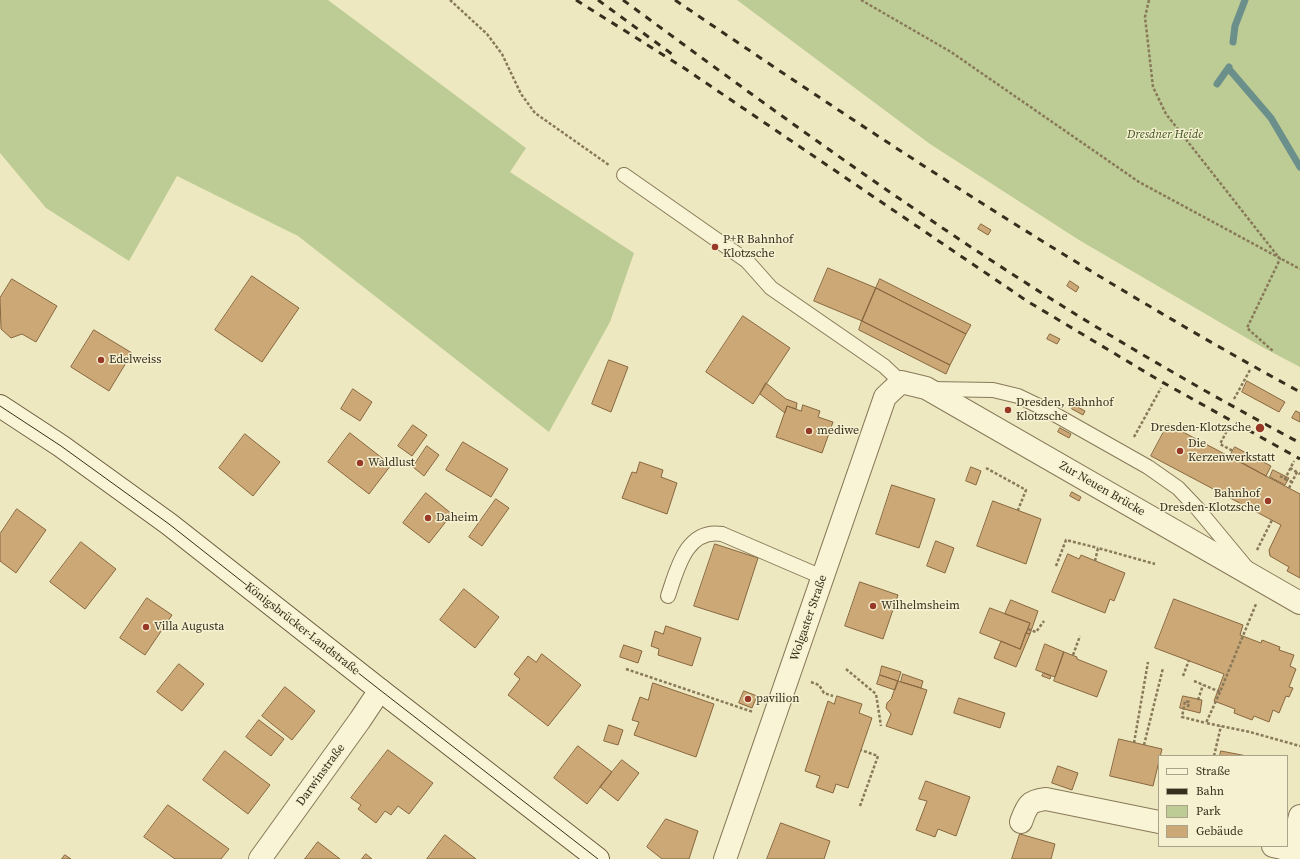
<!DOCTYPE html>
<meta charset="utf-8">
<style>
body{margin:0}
#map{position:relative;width:1300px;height:859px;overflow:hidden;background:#eee8c1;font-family:"Source Serif 4",serif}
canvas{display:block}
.legend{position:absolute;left:1158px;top:755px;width:130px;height:92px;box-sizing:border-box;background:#f6f1d1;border:1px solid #aaa389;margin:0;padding:5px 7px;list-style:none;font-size:12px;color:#382e1d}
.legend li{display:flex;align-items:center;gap:8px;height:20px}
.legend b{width:20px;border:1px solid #aaa389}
</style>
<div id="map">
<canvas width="1300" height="859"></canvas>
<ul class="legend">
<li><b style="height:5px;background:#f9f4d5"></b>Straße</li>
<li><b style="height:5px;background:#382e1d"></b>Bahn</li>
<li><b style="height:11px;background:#bdcc95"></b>Park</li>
<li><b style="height:11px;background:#cda877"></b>Gebäude</li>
</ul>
</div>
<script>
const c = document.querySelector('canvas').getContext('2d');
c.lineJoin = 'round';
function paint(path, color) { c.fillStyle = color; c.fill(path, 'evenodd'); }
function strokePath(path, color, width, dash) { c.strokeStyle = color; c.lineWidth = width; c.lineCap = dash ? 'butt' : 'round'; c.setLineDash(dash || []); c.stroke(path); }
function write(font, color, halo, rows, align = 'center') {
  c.font = font + ' "Source Serif 4",serif'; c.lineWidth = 3; c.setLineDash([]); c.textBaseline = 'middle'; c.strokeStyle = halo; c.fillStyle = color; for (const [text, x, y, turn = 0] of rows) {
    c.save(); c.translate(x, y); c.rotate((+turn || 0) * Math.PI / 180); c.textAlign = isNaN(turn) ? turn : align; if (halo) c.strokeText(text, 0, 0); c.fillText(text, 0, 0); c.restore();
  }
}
paint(new Path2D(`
 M0,0H328L526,148L510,172L634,253L610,322L549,432L298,236L177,176L129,261L46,208L0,153Z
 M737,0H1300V367L1262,347L1079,240L930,144Z`), '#bdcc95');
strokePath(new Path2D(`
 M1233,42L1235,26L1245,0
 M1229,69L1271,118L1300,167
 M1217,84L1229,67`), '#6b8f8b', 7);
const building = new Path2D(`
 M981,224L991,230L988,235L978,229Z
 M828,268L876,288L862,321L814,301Z
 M252,276L299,308L262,362L215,330Z
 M12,279L57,306L36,342L22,334L11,338L1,329L0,298Z
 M880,279L971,325L966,334L876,288Z
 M1070,281L1079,287L1076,292L1067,286Z
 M876,288L966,334L950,365L862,321Z
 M743,316L790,348L753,404L706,372Z
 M862,321L950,365L946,374L859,330Z
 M94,330L132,353L109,391L71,367Z
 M1050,334L1060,339L1057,344L1047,339Z
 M609,360L628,367L611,412L592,404Z
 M1247,381L1285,402L1279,412L1242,392Z
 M766,383L786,399L797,403L796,409L787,406L785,413L760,394Z
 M353,389L372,402L360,421L341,409Z
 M803,405L820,411L818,417L833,422L822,453L776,437L787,406L801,411Z
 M1074,405L1085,411L1083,415L1072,409Z
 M1296,411L1300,413V422L1292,418Z
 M1168,424L1300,494V578L1287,571L1289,567L1270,556L1269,550L1281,525L1151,456Z
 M413,425L427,435L412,456L398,446Z
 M1060,428L1071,434L1069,438L1058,432Z
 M350,433L391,465L369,494L328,462Z
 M245,434L280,462L253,496L219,468Z
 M463,442L508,469L491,497L446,470Z
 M427,446L439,455L424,476L413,467Z
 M1235,447L1271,466L1266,476L1230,456Z
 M640,462L663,470L661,477L677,483L667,514L622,498L632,472L636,473Z
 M971,467L981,471L976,485L966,481Z
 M1273,470L1289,478L1285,485L1270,477Z
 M892,485L935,499L919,548L876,534Z
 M1072,492L1081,497L1079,501L1070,496Z
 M426,493L452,514L429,543L403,523Z
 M496,499L509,508L482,546L469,537Z
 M993,501L1041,519L1026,564L977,546Z
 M17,509L46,530L16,573L0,561V534Z
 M936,541L954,548L945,573L927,566Z
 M81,542L116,569L85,609L50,582Z
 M715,544L758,558L738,620L694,606Z
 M1068,554L1079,559L1081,555L1125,573L1114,601L1110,599L1105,613L1052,592Z
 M860,582L898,595L883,639L845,626Z
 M464,589L499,617L475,648L440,620Z
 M147,598L172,615L145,655L120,638Z
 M1174,599L1243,625L1240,635L1261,643L1262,640L1280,647L1279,650L1294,655L1290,666L1296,669L1289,687L1293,688L1289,697L1286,696L1279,713L1273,710L1269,722L1254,716L1252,720L1234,713L1235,709L1214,701L1224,674L1155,648Z
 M1011,600L1038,611L1030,634L1026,633L1030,623L1005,614Z
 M990,608L1030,623L1020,649L980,633Z
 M666,626L701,638L692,666L658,655L659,649L651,646L655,631L663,634Z
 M1026,633L1030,634L1016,667L994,658L1001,641L1020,649Z
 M1045,644L1064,652L1055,677L1036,670Z
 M624,645L642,651L638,663L620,657Z
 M1064,652L1077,657V659L1107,671L1097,697L1054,681Z
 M542,654L581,685L548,726L508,695L520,679L514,674L528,656L536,662Z
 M179,664L204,684L182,711L157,692Z
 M882,666L901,672L898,681L880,675Z
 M1044,673L1051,676L1050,679L1042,676Z
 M903,674L923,681L921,688L901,682Z
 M880,675L898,681L895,690L877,684Z
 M898,681L927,690L912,735L886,726L891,714L886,708L887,703L891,699Z
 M653,683L714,704L696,757L634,735L639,722L632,720L640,697L648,700Z
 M285,687L315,711L292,740L262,716Z
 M744,691L757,696L752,708L739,703Z
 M837,696L862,704L859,713L872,718L848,788L836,784L833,793L816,787L820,776L805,771L828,701L834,704Z
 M1183,696L1202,700L1200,713L1180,708Z
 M959,698L1005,713L1000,728L954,713Z
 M259,720L284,739L271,756L246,737Z
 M609,725L623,730L618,745L604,741Z
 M1119,739L1162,749L1153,786L1110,776Z
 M578,746L612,772L587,804L554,778Z
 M388,750L433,783L409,814L398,806L391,815L385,811L376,823L358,809L361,805L351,798Z
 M225,751L270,785L248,814L203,780Z
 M1221,751L1247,756H1220Z
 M622,760L639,773L618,801L600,787Z
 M1058,766L1078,773L1072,790L1052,783Z
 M926,781L970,797L956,836L938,829L935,837L916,830L927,801L919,799Z
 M168,805L229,849L221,859H175L144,837Z
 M666,819L698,831L689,859H662L647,847Z
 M781,823L830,841L824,859H767Z
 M1020,834L1055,844L1051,859H1012Z
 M445,835L476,859H427Z
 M318,842L340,859H305Z
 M366,854L372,859H362Z
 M65,855L71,859H62Z`);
paint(building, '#cda877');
strokePath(building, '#87673e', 1);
const service = new Path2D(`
 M624,175L747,261L771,288L884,366L901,382
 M931,389L993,390L1018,396L1047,410L1148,467L1178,488L1197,508L1246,567
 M668,596C677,570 686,528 722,534L822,577`);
const minor = new Path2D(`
 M1021,822C1027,806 1028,801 1046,799L1159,822
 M1273,846L1292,850
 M260,859L360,720L380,690
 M725,859L885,397L901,382L926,388L1300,603
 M1290,859L1300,816`);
const secondary = new Path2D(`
 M0,406L61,446L169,524L380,690L598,859`);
strokePath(service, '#887959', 16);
strokePath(minor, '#887959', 24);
strokePath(secondary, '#6a5a3c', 24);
strokePath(new Path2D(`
 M450,0L487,34L502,54L521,94L535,113L609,165
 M861,0L951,52L1139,182L1300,269
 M1149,0L1145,17L1153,87L1166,114L1280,259L1247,328L1273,351
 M1234,399L1250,370
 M1229,427L1220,444L1233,451
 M1134,437L1161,388
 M986,468L1026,490L1018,510
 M1290,468L1300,474
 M1280,476L1285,479L1294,461
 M1285,479L1292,482
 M1289,488L1297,472
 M1257,550L1272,520
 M1095,561L1098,548L1155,564
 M1056,566L1066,540L1098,548
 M1028,629L1036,632L1044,621
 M1073,655L1080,636
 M626,669L753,712
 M846,669L876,694L881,726
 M1183,676L1189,660
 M1194,681L1220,692L1256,604
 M811,682L819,685L824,693L833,696
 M1220,692L1206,723L1250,732L1300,746
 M1198,700L1203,685
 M1188,707L1189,702L1185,701L1182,717L1206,723
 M1134,743L1148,662
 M1144,745L1163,668
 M1214,756L1221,726
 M860,806L878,756L861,750`), '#887959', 2.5, [3, 2]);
strokePath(service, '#f9f4d5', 14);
strokePath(minor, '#f9f4d5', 22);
strokePath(secondary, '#f9f4d5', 22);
strokePath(new Path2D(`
 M0,406L61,446L169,524L380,690L598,859`), '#382e1d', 1);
strokePath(new Path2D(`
 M576,0L684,68L1027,301L1162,382L1300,459
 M598,0L676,57
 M623,0C767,106 912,212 1064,307C1141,355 1220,400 1300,443
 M675,0C879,139 1084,274 1300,392`), '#382e1d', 3, [7, 7]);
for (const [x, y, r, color] of [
 [715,247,4,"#983928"],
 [101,360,4,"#983928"],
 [1008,410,4,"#983928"],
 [1260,428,5,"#983928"],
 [809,431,4,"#983928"],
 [1180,451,4,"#983928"],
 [360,463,4,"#983928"],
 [1268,501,4,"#983928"],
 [428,518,4,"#983928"],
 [873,606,4,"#983928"],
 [146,627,4,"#983928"],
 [748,699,4,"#983928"]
]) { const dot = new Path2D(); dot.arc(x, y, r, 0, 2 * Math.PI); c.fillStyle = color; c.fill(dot); strokePath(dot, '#f6f1d1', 1.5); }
write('italic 12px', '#405423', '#f6f1d1', [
 ["Dresdner Heide",1165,135]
]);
write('12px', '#382e1d', '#f6f1d1', [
 ["P+R Bahnhof",723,240],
 ["Klotzsche",723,254],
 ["Edelweiss",109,360],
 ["Dresden, Bahnhof",1016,403],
 ["Klotzsche",1016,417],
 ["Dresden-Klotzsche",1251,428,"right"],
 ["mediwe",817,431],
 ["Die",1188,444],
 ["Kerzenwerkstatt",1188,458],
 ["Waldlust",368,463],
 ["Bahnhof",1260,494,"right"],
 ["Dresden-Klotzsche",1260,508,"right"],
 ["Daheim",436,518],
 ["Wilhelmsheim",881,606],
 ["Villa Augusta",154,627],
 ["pavilion",756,699]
], 'left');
write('12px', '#382e1d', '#f6f1d1', [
 ["Zur Neuen Brücke",1102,489,30],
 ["Wolgaster Straße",809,618,-71],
 ["Königsbrücker Landstraße",302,629,38],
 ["Darwinstraße",321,775,-54]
]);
</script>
